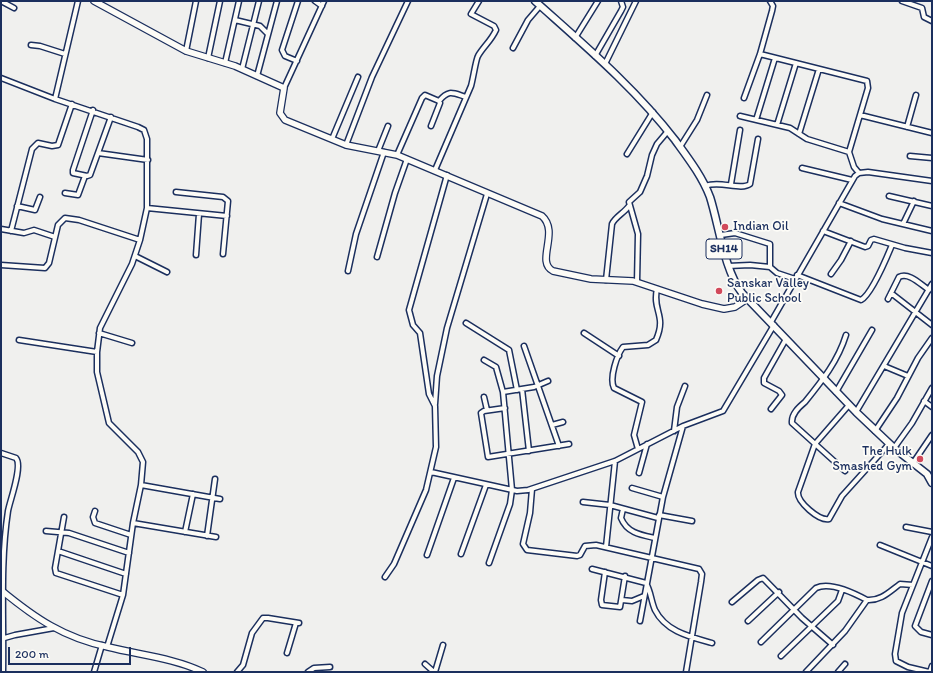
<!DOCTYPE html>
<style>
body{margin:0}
#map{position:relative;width:933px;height:673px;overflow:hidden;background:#f0f0ee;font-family:Itim,sans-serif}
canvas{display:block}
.frame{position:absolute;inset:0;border:2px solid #1b2f5e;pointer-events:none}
.scale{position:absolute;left:8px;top:647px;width:123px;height:18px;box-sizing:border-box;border:2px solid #1b2f5e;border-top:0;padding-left:5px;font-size:12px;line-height:14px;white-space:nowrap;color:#1b2f5e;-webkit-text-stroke:3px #fdfcf7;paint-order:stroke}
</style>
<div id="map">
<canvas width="933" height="673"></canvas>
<div class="frame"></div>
<div class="scale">200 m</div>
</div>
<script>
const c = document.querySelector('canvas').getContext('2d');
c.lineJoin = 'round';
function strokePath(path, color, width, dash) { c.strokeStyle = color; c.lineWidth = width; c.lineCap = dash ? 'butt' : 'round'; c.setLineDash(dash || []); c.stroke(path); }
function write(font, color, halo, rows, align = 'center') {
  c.font = font + ' Itim,sans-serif'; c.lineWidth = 3.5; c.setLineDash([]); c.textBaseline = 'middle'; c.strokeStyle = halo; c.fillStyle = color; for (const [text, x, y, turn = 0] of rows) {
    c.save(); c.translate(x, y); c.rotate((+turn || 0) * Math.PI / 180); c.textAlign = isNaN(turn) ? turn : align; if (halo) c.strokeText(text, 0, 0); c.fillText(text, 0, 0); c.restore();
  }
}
const street = new Path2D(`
 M1,1L14,8
 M78,1L55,99L138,127L144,130L147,139V208L140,240L132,264L100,328L97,352V372L109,423L138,452L143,462L141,485L133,523L123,595L107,647
 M315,1L322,6
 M902,1L922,8L924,17L932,21
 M235,20L260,26L268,34
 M575,38L598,1
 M31,45L40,46L65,54
 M513,48L528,20L540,6
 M186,51L196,1
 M760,54L867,81L868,88L849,152
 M595,56L621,11L623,7L621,1
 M208,58L220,1
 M297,61L285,56L282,50L298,1
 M225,63L239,1
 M605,64L636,1
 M242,69L259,1
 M257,76L277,1
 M1,78L55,99
 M284,88L324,1
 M744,98L760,54L772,11L773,6L770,1
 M439,101C449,89 453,93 466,97
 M93,110L73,170V173L87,176L90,175L111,117
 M860,115L932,133
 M740,116L790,128L807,139L849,152L854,167L859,173
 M756,120L775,58
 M777,125L796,63
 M907,127L916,95
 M799,134L819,69
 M332,139L358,77
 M346,145L372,77L408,1
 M680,147L697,120L707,95
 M378,151L388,126
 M98,153L148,160
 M627,154L653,112
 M397,155L422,98L425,95L439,101L440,103L431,126
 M910,156L932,158
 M802,168L852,180
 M435,170L471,86C473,79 476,59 478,56C483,47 491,41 496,30L494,26L471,14L479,1
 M731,184L740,130
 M706,186C719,180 741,191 750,184L758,139
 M176,192L223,197L228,201L223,254
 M65,193L78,195L85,176
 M889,196L932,206
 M839,203L882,219L932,231
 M17,206L35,210L40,197
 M147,208L227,216
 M903,224L914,201
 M1,229L24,233L34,230L55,237
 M11,231L32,149L38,143L52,146L58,145L72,104
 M823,231L865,247L868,246L871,240L874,239L905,248L932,253
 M721,235L735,233L770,244V267L777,273L795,279
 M196,255L199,214
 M135,256L167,272
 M377,257L395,193L407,159
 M1,265L45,268L49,263L58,225L65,218L79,220L140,240
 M728,266L750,265L770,267
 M348,271L356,234L384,152
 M831,274L841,260L851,241
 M797,275L861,300C872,294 887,257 892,245
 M606,280L612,224C615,217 624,213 629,206
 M637,282L638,234L629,202L640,192L647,176L652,155L657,144L668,131
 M891,293L932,325
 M888,299L899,277C909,272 920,284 929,290
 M771,322L855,176L859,173L868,172L932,181
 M466,323L509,350L517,390
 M99,333L132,343
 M584,333L619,356
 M19,340L97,352
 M524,346L559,446
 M484,360L496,367L503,392L512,490L510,504L489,563
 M884,366L908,376
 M522,389L529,451
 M503,392L534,387L548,381
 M836,392L872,330
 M484,397L487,410
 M924,401L932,407
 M435,404L437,376L447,328L487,194
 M849,405L815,444L798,492C797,502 819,521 829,519L842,496L889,444
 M505,408L484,411L481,413L488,457L569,444
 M771,409L782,395L779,391L764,383V378L786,339
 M856,412L932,284
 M552,425L563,422
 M674,431L677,407L685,386
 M875,431L897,398L918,358L932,338
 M894,448L912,423L932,388
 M638,449L634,435L642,402L614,388C609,378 617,355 623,347L648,345L656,340C667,315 652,311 657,289
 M1,453L16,458C23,466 10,500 8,511C0,564 4,618 3,672
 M913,463L932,435
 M845,471L792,423C791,414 799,407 805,402C822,381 838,361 846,335
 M431,472L517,491L528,490L615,461L683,426L723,411L774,325
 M639,473L647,444
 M141,485L220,499
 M632,488L663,497
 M532,489L530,513L523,544L527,550L577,556L580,555L585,546L596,545L699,569L702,574L701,582L686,672
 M583,502L610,505L658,518
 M623,509L621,518C627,533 641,535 655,538
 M95,511L93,517L95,523L131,535
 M659,515L692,521
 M64,517L55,568L56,573L123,595
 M133,523L216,537
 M906,527L932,532
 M46,531L69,533L129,553
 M185,532L193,494
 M207,536L215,479
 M880,545L932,566
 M606,547L615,461
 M58,551L126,574
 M461,554L486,485
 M427,555L454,478
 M592,569L646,583C651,592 651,601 655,610C666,632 691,637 712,643
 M605,572L601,600L602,605L620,607L625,576
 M385,577L394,564L426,490L436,447L435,406L429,394L420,333L413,325L409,310L447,175
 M932,581L915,626L921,632L932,635
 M622,600L632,601L644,596
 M732,602L758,580L763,578L802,618L833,645
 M640,621L663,497L683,426
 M748,621L779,592
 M1,639L15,635L54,628
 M761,642L816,588C830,581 854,593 867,600C881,601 889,592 900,584L913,585
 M287,653L296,623
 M781,656L838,601L842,590
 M425,664L434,672
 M94,672L102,645
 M237,672L243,665L252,633L263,618H268L299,623
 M308,672L314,668L330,667
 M435,672L443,645
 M806,672L845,631L867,600
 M838,672L845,664
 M929,672L908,667L896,661L895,654L902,613L932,537
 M930,672L932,666`);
const secondary = new Path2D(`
 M94,1L186,51L235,66L284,88L280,113L285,120L346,145L397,155L542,216C560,232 535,262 553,271L591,279L633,281L702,304L724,309L735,307L747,299
 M1,590C35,618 64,638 108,647C140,655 174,658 203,672`);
const primary = new Path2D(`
 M535,1C584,45 634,87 675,140C688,158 702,176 710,197C719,225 724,270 742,293L856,412L894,448L927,474L932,483`);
strokePath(street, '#1b2f5e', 7);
strokePath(secondary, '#1b2f5e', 8);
strokePath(primary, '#1b2f5e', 9);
strokePath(street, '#fdfcf7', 4);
strokePath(secondary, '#fdfcf7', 5.5);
strokePath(primary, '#fdfcf7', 6);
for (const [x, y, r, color] of [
 [725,227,4,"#d1495b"],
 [719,291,4,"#d1495b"],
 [920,459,4,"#d1495b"]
]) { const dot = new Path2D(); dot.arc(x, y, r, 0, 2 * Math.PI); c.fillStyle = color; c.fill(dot); strokePath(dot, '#fdfcf7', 1.5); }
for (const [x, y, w] of [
 [724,249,36]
]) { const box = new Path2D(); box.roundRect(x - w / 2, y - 10, w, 20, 3); c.fillStyle = '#fdfcf7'; c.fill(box); strokePath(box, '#1b2f5e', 1); }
write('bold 12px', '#1b2f5e', null, [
 ["SH14",724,249]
]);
write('13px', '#1b2f5e', '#fdfcf7', [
 ["Indian Oil",733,227],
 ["Sanskar Valley",727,284],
 ["Public School",727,299],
 ["The Hulk",912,452,"right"],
 ["Smashed Gym",912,467,"right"]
], 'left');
</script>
